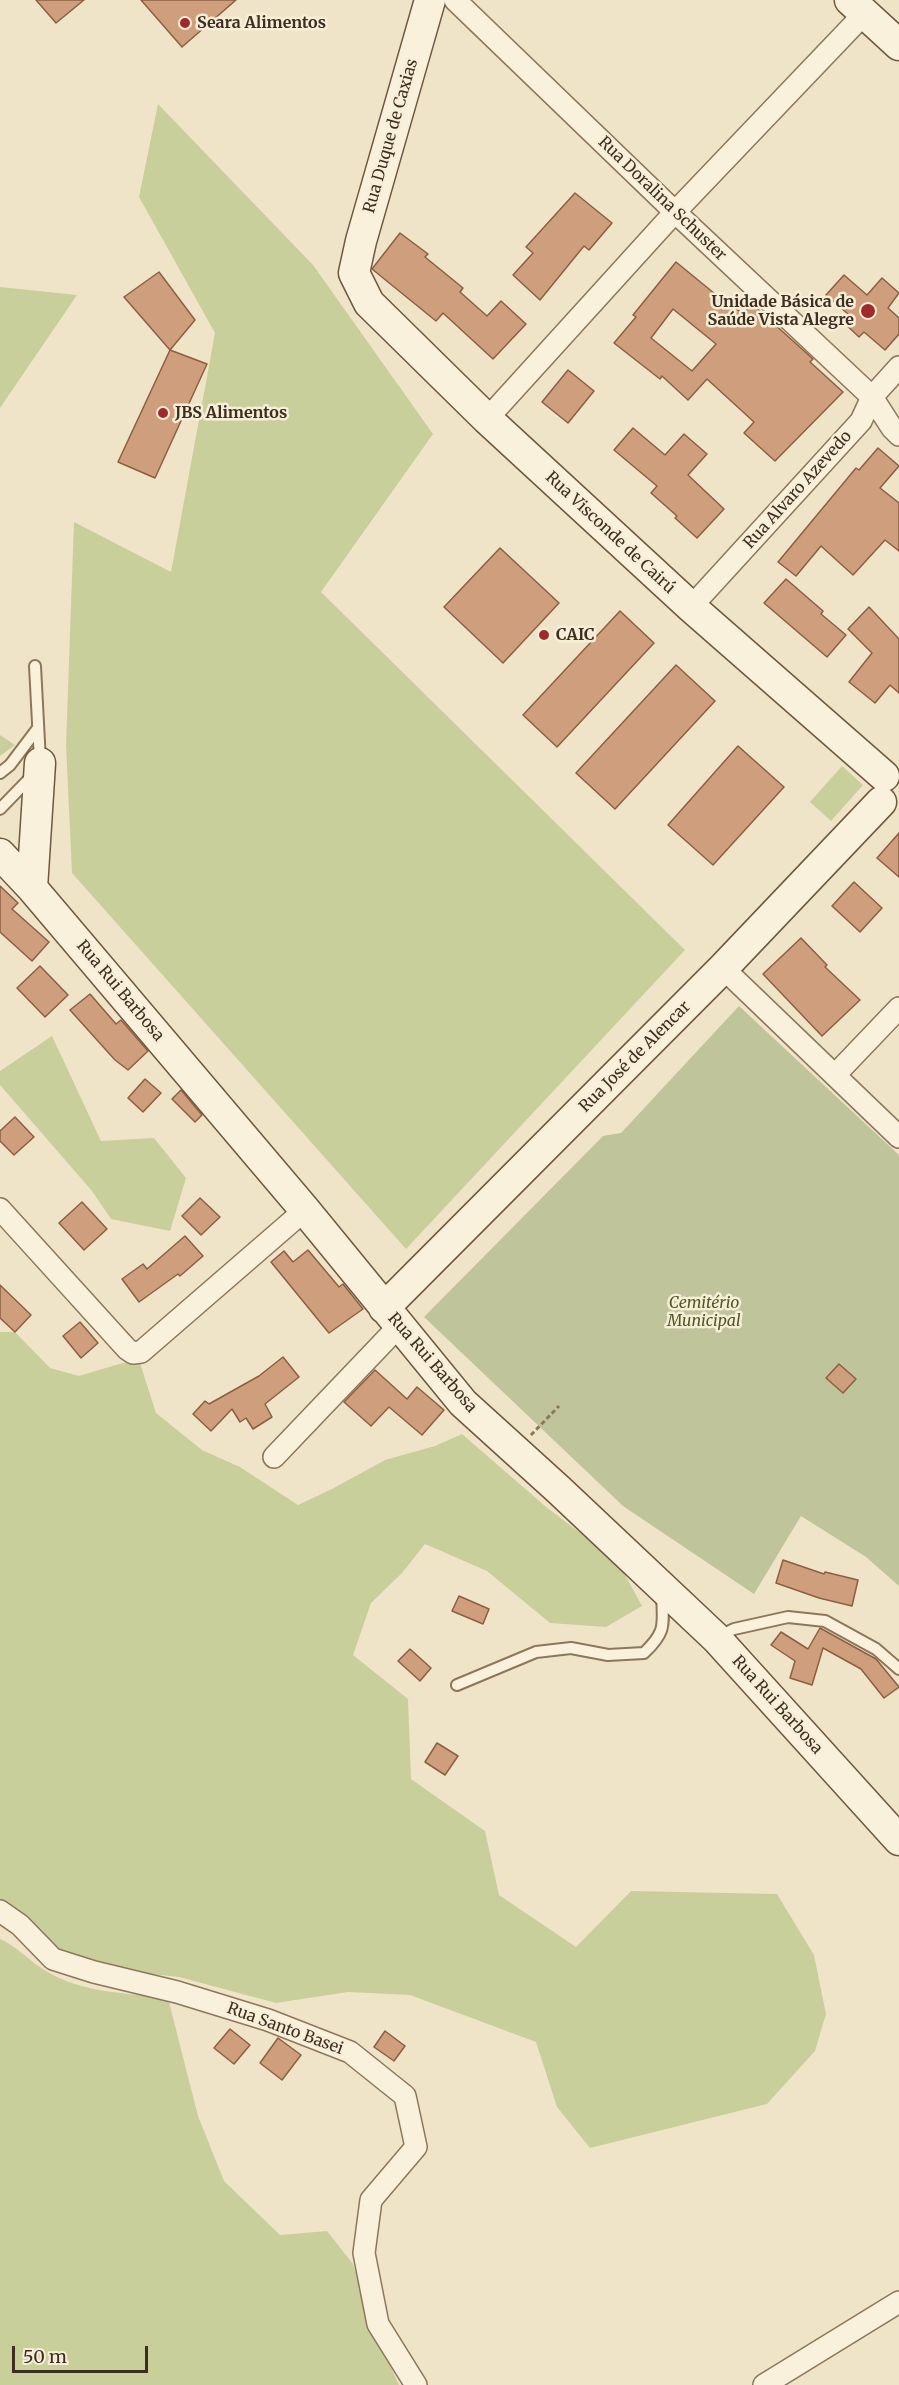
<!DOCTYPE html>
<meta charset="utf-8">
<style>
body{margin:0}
#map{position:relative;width:899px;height:2385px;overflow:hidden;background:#f0e4c8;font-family:Merriweather,serif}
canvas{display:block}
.scale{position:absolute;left:12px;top:2346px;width:136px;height:27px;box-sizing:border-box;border:3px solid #3d2e20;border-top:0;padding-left:8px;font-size:18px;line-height:21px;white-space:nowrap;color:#3d2e20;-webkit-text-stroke:4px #f7eed8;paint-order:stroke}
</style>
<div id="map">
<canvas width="899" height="2385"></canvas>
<div class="scale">50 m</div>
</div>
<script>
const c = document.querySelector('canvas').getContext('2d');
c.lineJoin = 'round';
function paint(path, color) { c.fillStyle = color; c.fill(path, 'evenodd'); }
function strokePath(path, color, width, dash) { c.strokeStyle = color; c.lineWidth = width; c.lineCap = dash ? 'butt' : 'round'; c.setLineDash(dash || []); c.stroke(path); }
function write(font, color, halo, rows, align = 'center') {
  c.font = font + ' Merriweather,serif'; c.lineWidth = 5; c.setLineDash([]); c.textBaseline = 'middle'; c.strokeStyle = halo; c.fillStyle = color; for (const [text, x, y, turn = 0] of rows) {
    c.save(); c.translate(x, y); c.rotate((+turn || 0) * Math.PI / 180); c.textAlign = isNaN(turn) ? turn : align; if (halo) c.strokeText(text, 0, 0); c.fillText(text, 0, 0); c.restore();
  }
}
paint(new Path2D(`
 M158,104L313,265L433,434L321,592L685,950L406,1249L72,873L66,745L74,522L171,572L215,333L139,197Z
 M0,287L77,295L0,408Z
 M0,735L15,745L0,756Z
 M842,766L863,785L831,821L810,802Z
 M52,1036L101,1141L154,1138L186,1178L170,1231L111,1219L92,1191L0,1085V1071Z
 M0,1332H15L50,1368L79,1376L119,1364L139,1360L156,1413L202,1450L240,1467L298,1505L332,1489L385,1460L435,1446L462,1434L545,1506L618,1562L642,1606L606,1627L550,1623L487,1571L425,1544L402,1573L371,1603L353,1655L408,1699L411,1779L485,1831L499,1895L576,1947L631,1891L777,1894L814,1955L826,2014L815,2051L767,2104L590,2148L557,2107L536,2042L410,1995L348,1992L276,2003L179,1977L86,1967L50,1955L0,1904Z
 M0,1939C18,1947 29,1961 46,1971C81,1993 127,1993 168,1998L198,2116L224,2181L280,2235L327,2231L353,2264L373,2328L399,2385H0Z`), '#c9cf9b');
paint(new Path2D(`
 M739,1006L899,1155V1586L866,1557L801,1516L754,1594L623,1506L424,1317L603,1136L621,1133Z`), '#bfc49a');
const building = new Path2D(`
 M36,0H84L56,23Z
 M141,0H236L182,47Z
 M575,193L612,223L589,250L584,246L540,300L513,275L533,253L526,247Z
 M400,233L428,254L425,257L463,288L460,292L487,316L501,301L526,324L493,359L443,313L436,321L372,269Z
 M676,262L720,298L722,297L743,314L752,304L813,359L810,362L843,392L775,461L744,433L754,422L707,379L688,400L662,376L660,379L614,343L636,317L633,315ZM673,309L716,344L692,371L651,338Z
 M159,272L195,320L170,350L124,297Z
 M844,275L867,295L882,278L899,293L888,308L899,318V334L885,350L864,332L859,337L842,321L848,314L826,295Z
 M170,350L207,364L155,478L118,462Z
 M568,370L594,391L568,423L542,402Z
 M633,428L665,455L684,434L707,454L688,475L724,509L697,538L675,518L677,516L651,493L657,486L614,450Z
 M878,448L899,466L880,488L899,503V551L885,540L853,575L821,546L796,576L778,562L856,468L859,470Z
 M500,548L559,603L503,663L444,607Z
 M786,579L823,611L821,614L846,635L827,657L764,603Z
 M869,607L899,639V693L890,685L875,703L849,682L872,653L848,629Z
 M620,611L654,643L557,747L523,715Z
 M676,665L715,701L615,809L576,773Z
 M738,746L784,787L713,865L668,825Z
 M899,833V877L877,858Z
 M854,882L882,908L860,932L832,906Z
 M0,886L18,903L12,909L49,942L32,961L0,932Z
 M801,938L827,965L825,967L860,1000L822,1036L763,974Z
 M40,966L68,995L45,1017L17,988Z
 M90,994L116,1024L121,1020L148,1051L128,1070L115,1060L70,1010Z
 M145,1079L161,1093L143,1112L128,1098Z
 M181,1090L202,1115L195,1122L172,1099Z
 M15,1117L34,1137L14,1155L0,1141V1131Z
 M200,1198L220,1217L201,1235L182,1216Z
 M82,1202L107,1229L84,1250L59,1223Z
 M185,1236L203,1256L180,1276L178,1274L139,1302L122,1279L143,1264L147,1269Z
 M308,1250L339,1287L343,1284L363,1309L329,1333L271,1262L284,1251L293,1262Z
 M0,1285L31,1315L15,1332L0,1318Z
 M80,1322L98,1343L81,1358L63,1336Z
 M283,1357L299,1377L265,1404L272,1417L253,1429L246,1418L240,1422L232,1409L211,1431L193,1414L205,1401L209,1404L259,1376Z
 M839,1364L856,1379L843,1393L826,1378Z
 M375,1370L407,1399L417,1387L444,1410L422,1435L389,1407L371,1426L344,1402Z
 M783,1560L824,1574L825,1572L858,1580L852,1606L819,1598L776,1583Z
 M459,1596L489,1609L483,1624L452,1611Z
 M820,1628L876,1659L899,1687L884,1698L861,1669L823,1648L812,1685L790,1678L795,1661L771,1645L781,1632L808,1649Z
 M410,1649L431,1668L420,1681L398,1661Z
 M437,1743L458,1756L445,1775L425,1762Z
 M230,2029L250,2045L234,2064L214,2048Z
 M385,2031L405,2046L394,2061L374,2047Z
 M278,2038L301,2055L282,2080L260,2063Z`);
paint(building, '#cf9f7d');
strokePath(building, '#8d5f41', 1.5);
const lane = new Path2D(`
 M35,666L40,761
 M0,773L10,765L38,728
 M0,809L31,777
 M719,1636L734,1629L788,1617L825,1621L876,1649L899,1669
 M457,1685L536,1652L571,1648L608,1655L644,1653C667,1631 663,1625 662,1594`);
const street = new Path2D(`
 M455,0L675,212L872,397L892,428L899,435
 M487,419L675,212L864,14
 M691,607L861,421L872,397L899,367
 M723,968L899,1137
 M835,1075L899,1008
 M0,1209L127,1349L133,1353L141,1352L305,1210
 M274,1457L399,1326
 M0,1911L20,1925L53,1959L94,1972L177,1992L268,2020L350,2052L405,2096L416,2147L371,2200L364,2253L378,2324L416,2385
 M764,2385L899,2302`);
const secondary = new Path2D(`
 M430,0L361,241L354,273L369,303L487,419L691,607L884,776
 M850,0L899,45
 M0,854L32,888L305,1210L463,1403L559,1490L716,1638L899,1840
 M32,888L40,763
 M384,1308L723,968L881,802`);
strokePath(lane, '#8d765c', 14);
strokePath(street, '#8d765c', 24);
strokePath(secondary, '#6f573f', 33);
strokePath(new Path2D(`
 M531,1435L559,1406`), '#8d765c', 3, [4.5, 3]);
strokePath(lane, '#faf1dc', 10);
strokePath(street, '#faf1dc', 21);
strokePath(secondary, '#faf1dc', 30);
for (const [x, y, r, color] of [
 [185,23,6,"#9e2a2b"],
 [868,311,8,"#9e2a2b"],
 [163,413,6,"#9e2a2b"],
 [544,635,6,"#9e2a2b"]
]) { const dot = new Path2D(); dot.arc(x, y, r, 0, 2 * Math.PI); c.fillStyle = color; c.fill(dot); strokePath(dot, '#f7eed8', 2); }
write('bold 16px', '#3d2e20', '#f7eed8', [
 ["Seara Alimentos",197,23],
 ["Unidade Básica de",854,302,"right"],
 ["Saúde Vista Alegre",854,320,"right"],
 ["JBS Alimentos",175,413],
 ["CAIC",556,635]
], 'left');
write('16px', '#3d2e20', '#f7eed8', [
 ["Rua Duque de Caxias",391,136,-74],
 ["Rua Doralina Schuster",662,199,44],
 ["Rua Alvaro Azevedo",798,490,-48],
 ["Rua Visconde de Cairú",610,533,43],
 ["Rua Rui Barbosa",120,991,50],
 ["Rua José de Alencar",635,1057,-45],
 ["Rua Rui Barbosa",432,1363,49],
 ["Rua Rui Barbosa",777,1705,48],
 ["Rua Santo Basei",285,2029,20]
]);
write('italic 16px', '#4d5a26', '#f7eed8', [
 ["Cemitério",704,1303],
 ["Municipal",704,1321]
]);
</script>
